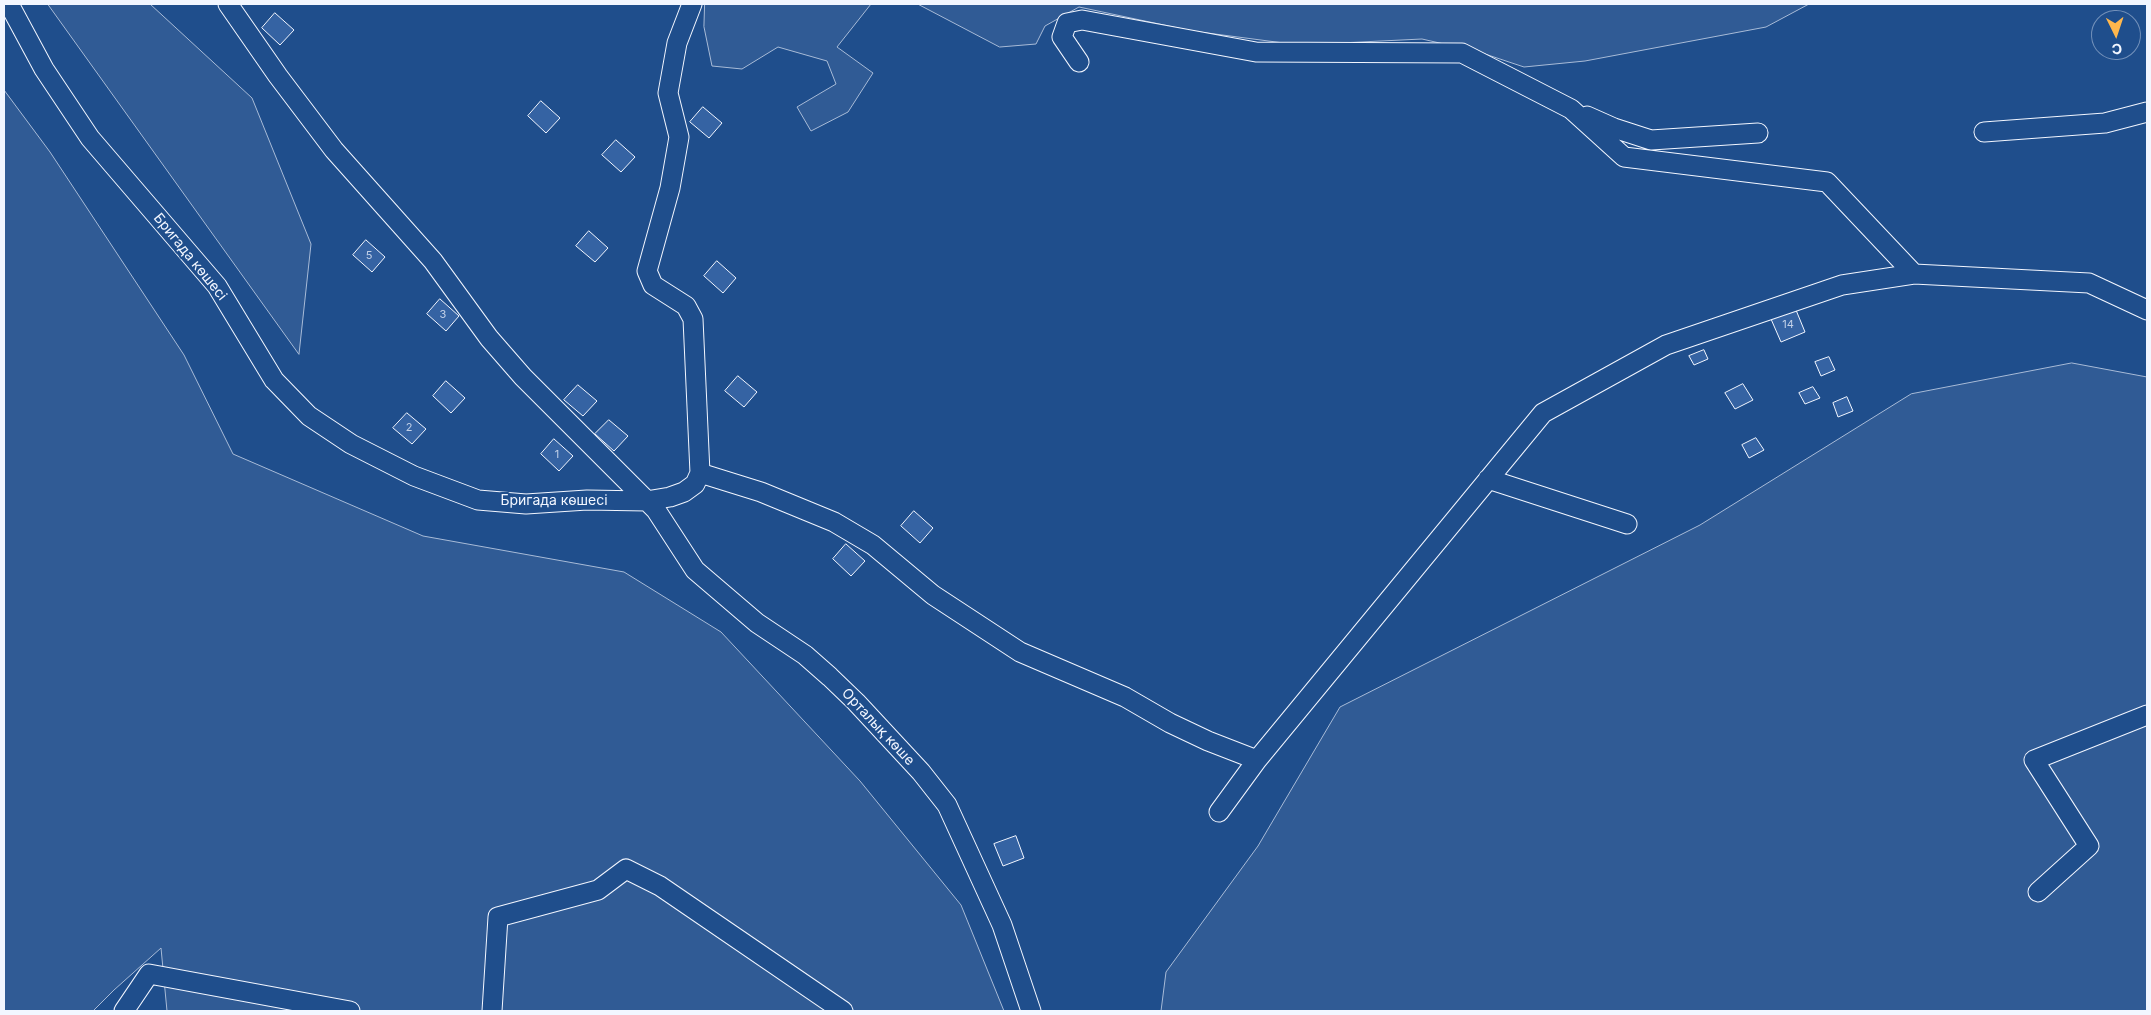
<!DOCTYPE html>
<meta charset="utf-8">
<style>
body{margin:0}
#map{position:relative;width:2151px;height:1015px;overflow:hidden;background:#1f4e8c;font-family:Inter,sans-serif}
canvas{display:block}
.frame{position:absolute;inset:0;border:5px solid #f2f6ff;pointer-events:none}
.north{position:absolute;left:2091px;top:10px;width:50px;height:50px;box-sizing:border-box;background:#1f4e8c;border:1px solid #7391ba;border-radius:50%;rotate:176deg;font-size:14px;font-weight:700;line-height:20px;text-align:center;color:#f2f6ff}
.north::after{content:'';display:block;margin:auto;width:18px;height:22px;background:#ffb74d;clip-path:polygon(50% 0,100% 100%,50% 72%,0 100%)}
</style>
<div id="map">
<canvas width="2151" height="1015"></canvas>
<div class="frame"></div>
<div class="north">С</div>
</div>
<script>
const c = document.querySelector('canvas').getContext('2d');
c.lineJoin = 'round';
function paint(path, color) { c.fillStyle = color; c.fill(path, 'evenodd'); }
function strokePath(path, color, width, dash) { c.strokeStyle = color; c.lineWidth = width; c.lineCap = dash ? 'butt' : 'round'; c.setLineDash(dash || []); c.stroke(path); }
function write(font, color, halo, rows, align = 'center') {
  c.font = font + ' Inter,sans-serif'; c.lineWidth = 4; c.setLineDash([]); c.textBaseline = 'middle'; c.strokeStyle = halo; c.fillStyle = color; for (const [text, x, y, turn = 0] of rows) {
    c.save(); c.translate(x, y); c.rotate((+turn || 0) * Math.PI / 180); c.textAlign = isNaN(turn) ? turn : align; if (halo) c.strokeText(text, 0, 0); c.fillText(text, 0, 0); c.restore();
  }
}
const built = new Path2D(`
 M48,4H150L252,98L311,244L299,354Z
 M705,4H871L837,47L873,73L848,112L811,131L797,107L836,84L827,61L778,47L742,69L712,66L704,27Z
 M918,4H1809L1766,27L1585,61L1524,67L1479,52L1422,39L1299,45L1192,31L1079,7L1045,26L1036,44L1000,47Z
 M4,90L50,152L184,355L233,454L423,536L624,572L721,632L860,781L961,905L1004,1011H167L161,948L114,990L93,1011H4Z
 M2072,363L2147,377V1011H1161L1166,972L1258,846L1340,707L1700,525L1911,394Z`);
paint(built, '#305b95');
strokePath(built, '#a8bbd7', 1);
const building = new Path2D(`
 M275,13L294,30L280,45L262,28Z
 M541,101L560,118L546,133L528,116Z
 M703,107L722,123L709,138L690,122Z
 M616,140L635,157L621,172L602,155Z
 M589,231L608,248L595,262L576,246Z
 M366,240L385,257L372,272L353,255Z
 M717,261L736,278L723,293L704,276Z
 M440,299L459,316L446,331L427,314Z
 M1796,310L1805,332L1781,342L1771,319Z
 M1704,350L1708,359L1694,365L1689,356Z
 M1829,357L1835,370L1821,376L1815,362Z
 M738,376L757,392L744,407L725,391Z
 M446,381L465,398L451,413L433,396Z
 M1743,384L1753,400L1735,409L1725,393Z
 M578,385L597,401L583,416L564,400Z
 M1813,387L1820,398L1805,404L1799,393Z
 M1847,397L1853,411L1838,417L1833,403Z
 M407,413L426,429L412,444L393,428Z
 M609,420L628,436L614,451L595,434Z
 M1756,438L1764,450L1749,458L1742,445Z
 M554,439L573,456L559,471L541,454Z
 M914,511L933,528L920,543L901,526Z
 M846,544L865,561L851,576L833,559Z
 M1016,836L1024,858L1003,866L994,844Z`);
paint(building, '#3563a3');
strokePath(building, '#f2f6ff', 1);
const minor = new Path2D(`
 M9,4L44,69L90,138L217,286L274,380L309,416L351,444L414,476L478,500L526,504L587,500L646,501L670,497L684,492L695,484L700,473L693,319L686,306L653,285L647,271L670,188L679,137L668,93L677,43L692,4
 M228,4L278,76L334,150L433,261L489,338L523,377L656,510L695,570L757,623L805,655L830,677L856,702L921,772L947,805L1002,925L1031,1011
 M1079,62L1062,37L1067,23L1082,20L1256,52L1462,53L1571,109L1624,157L1827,182L1914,274L2089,283L2147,310
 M1587,116L1614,128L1651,140L1758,133
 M1984,132L2105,123L2147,112
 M700,473L761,492L834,522L873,545L933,595L1020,652L1125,697L1170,723L1208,741L1257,760L1219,812
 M1488,479L1627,524
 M1257,760L1543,413L1666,345L1842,285L1914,274
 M2038,892L2089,846L2034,760L2147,715
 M124,1011L149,974L350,1011
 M492,1011L498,917L598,890L626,869L660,886L843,1011`);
strokePath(minor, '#f2f6ff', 21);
strokePath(minor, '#1f4e8c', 19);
write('11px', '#c3d1e8', null, [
 ["5",369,256],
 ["3",443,315],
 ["14",1788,325],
 ["2",409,428],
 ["1",557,455]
]);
write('14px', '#f2f6ff', '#1f4e8c', [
 ["Бригада көшесі",190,257,51],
 ["Бригада көшесі",554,501],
 ["Орталық көше",878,727,47]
]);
</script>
